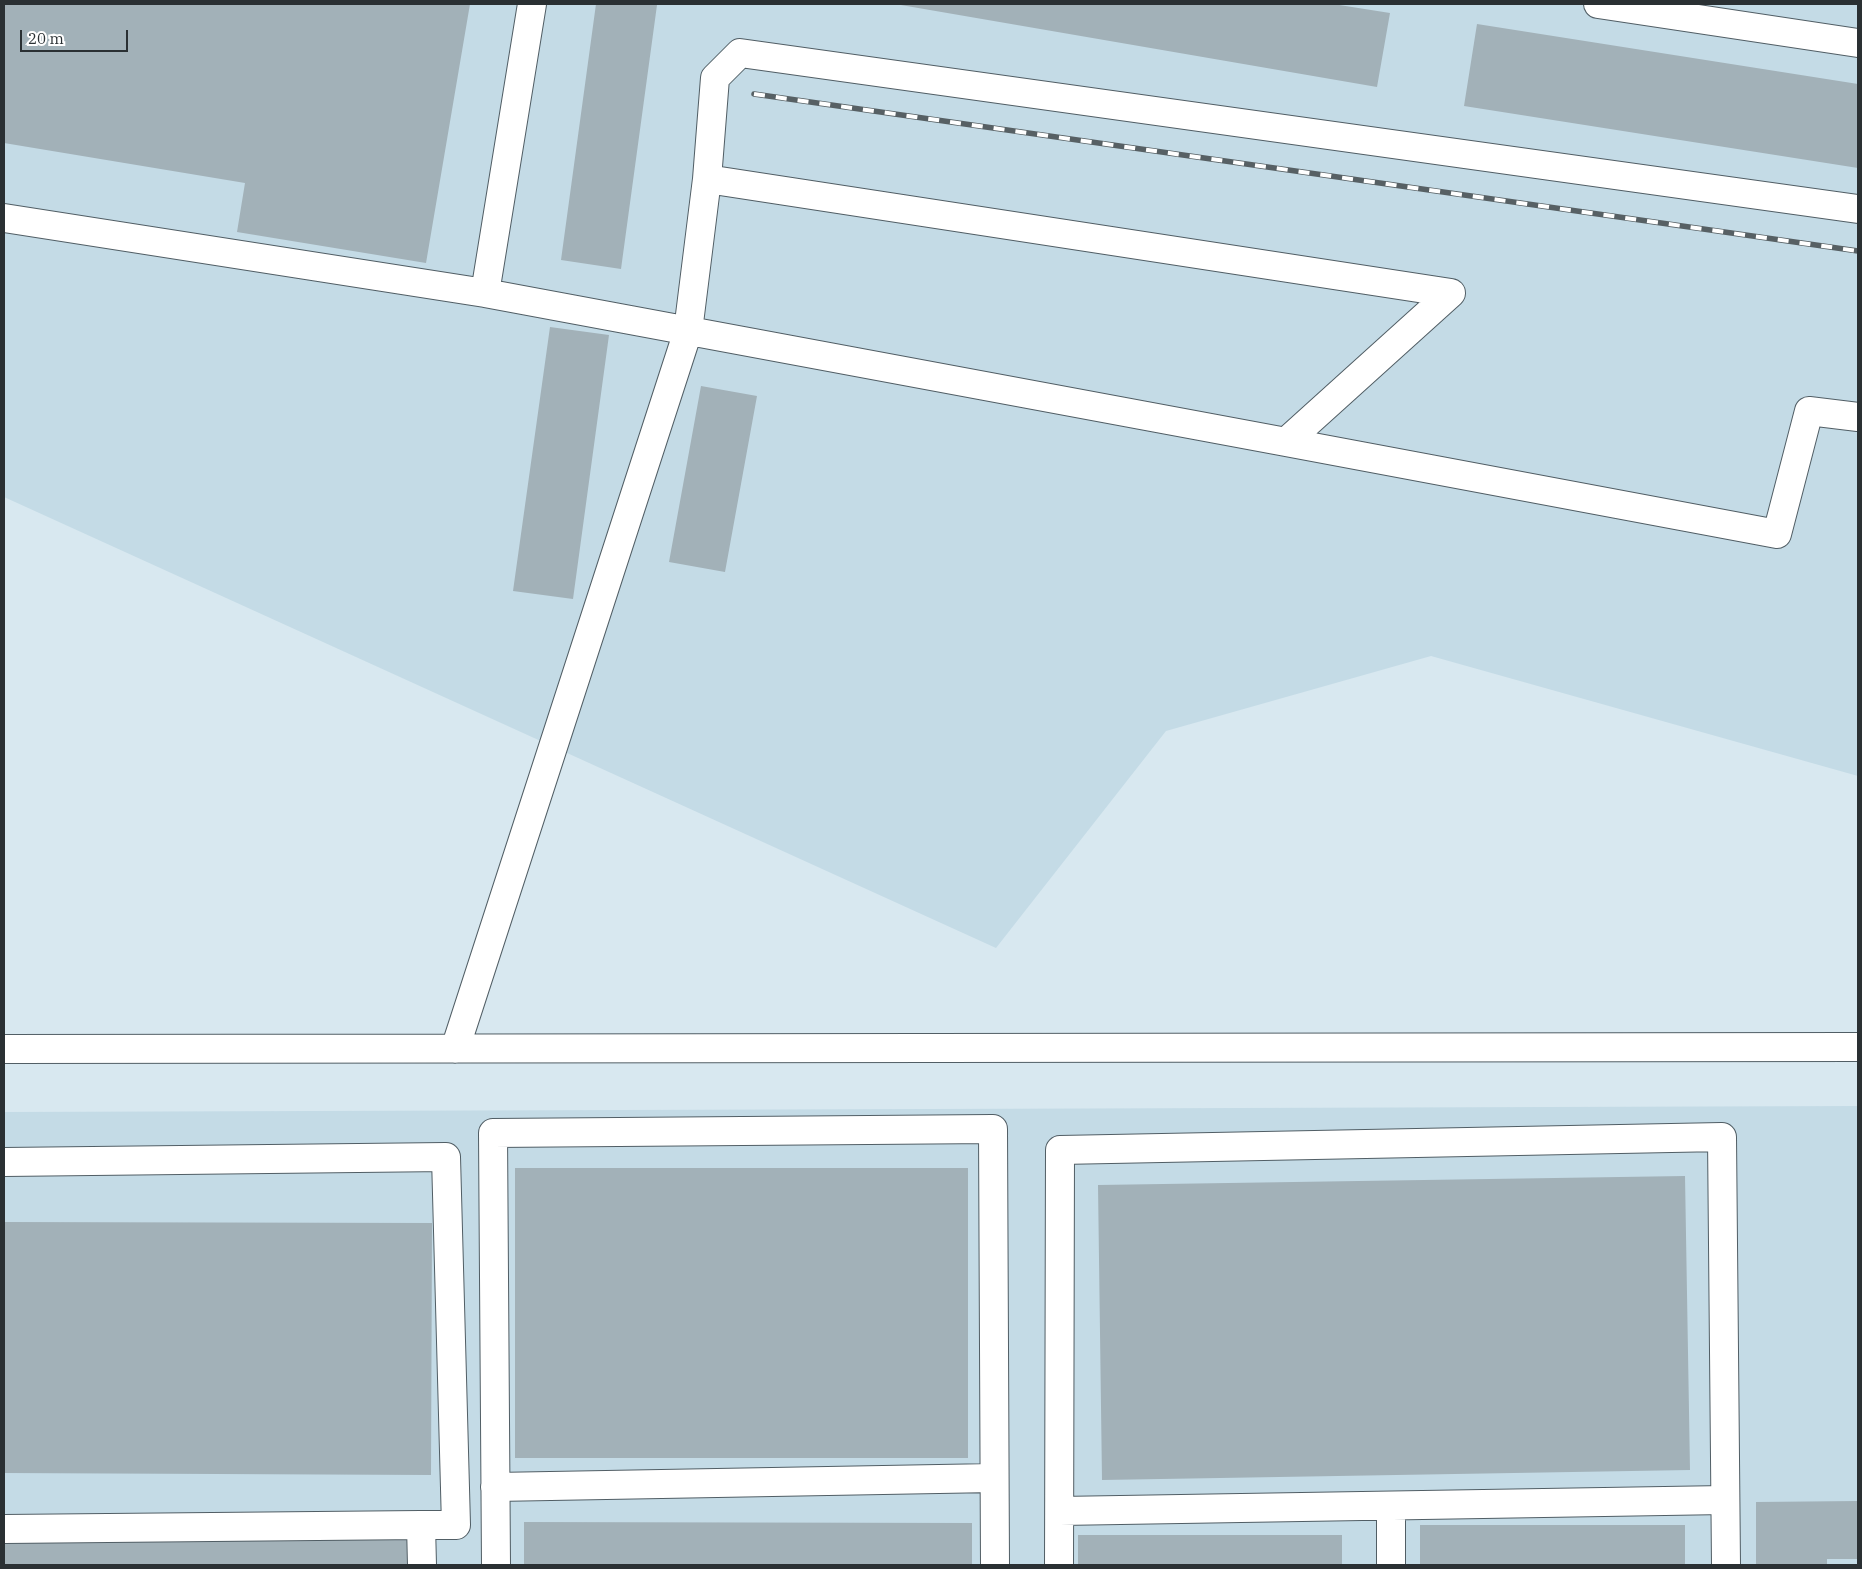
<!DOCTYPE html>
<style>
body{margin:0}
#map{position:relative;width:1862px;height:1569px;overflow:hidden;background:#d8e8f0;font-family:"IBM Plex Serif",serif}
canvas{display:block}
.frame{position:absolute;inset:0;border:5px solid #2a3033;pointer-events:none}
.scale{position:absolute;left:20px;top:30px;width:108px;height:22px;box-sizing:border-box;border:2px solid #2a3033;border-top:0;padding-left:6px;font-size:15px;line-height:18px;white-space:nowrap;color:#2a3033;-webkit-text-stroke:4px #fff;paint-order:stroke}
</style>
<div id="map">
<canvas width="1862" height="1569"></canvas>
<div class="frame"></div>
<div class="scale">20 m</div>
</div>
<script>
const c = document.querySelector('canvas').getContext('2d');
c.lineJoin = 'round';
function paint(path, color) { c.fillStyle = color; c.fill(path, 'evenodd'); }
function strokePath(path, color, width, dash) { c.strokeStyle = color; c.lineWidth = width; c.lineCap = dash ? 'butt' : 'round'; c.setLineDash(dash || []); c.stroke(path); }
paint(new Path2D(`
 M4,4H1858V776L1431,656L1166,731L996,948L4,497Z
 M1858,1106V1565H4V1112Z`), '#c4dbe6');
paint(new Path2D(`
 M4,4H470L426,263L237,232L245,183L4,143Z
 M596,4L657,5L621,269L561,260Z
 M895,4H1333L1390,13L1377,87Z
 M1477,24L1858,84V168L1464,106Z
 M550,327L609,335L573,599L513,591Z
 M701,386L757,396L725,572L669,562Z
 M515,1168H968V1458H515Z
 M1685,1176L1690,1470L1102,1480L1098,1185Z
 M4,1222L432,1223L431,1475L4,1473Z
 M1858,1501V1559H1827V1565H1756V1502Z
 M524,1522L972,1523V1565H524Z
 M1420,1525H1685V1565H1420Z
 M1078,1535H1342V1565H1078Z
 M4,1539L408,1540L407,1565H4Z`), '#a2b1b8');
const minor = new Path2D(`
 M1598,4L1858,43
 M707,179L715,78L740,53L1858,209
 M4,218L485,293L1286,442L1451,293L707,179L688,331L455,1049
 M485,293L532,4
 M1286,442L1777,534L1809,411L1858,417
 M4,1049L1858,1047
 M4,1162L446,1157L456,1525H421
 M495,1487L994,1478
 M1391,1506V1565
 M1060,1511L1725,1500
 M4,1529L421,1525L422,1565
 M496,1565L493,1133L993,1129L995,1565
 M1059,1565L1060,1150L1722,1137L1726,1565`);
strokePath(minor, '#515e65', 30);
strokePath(minor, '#fff', 28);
const rail = new Path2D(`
 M754,94L1858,251`);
strokePath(rail, '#576064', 5.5);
strokePath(rail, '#fff', 4, [11]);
</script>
